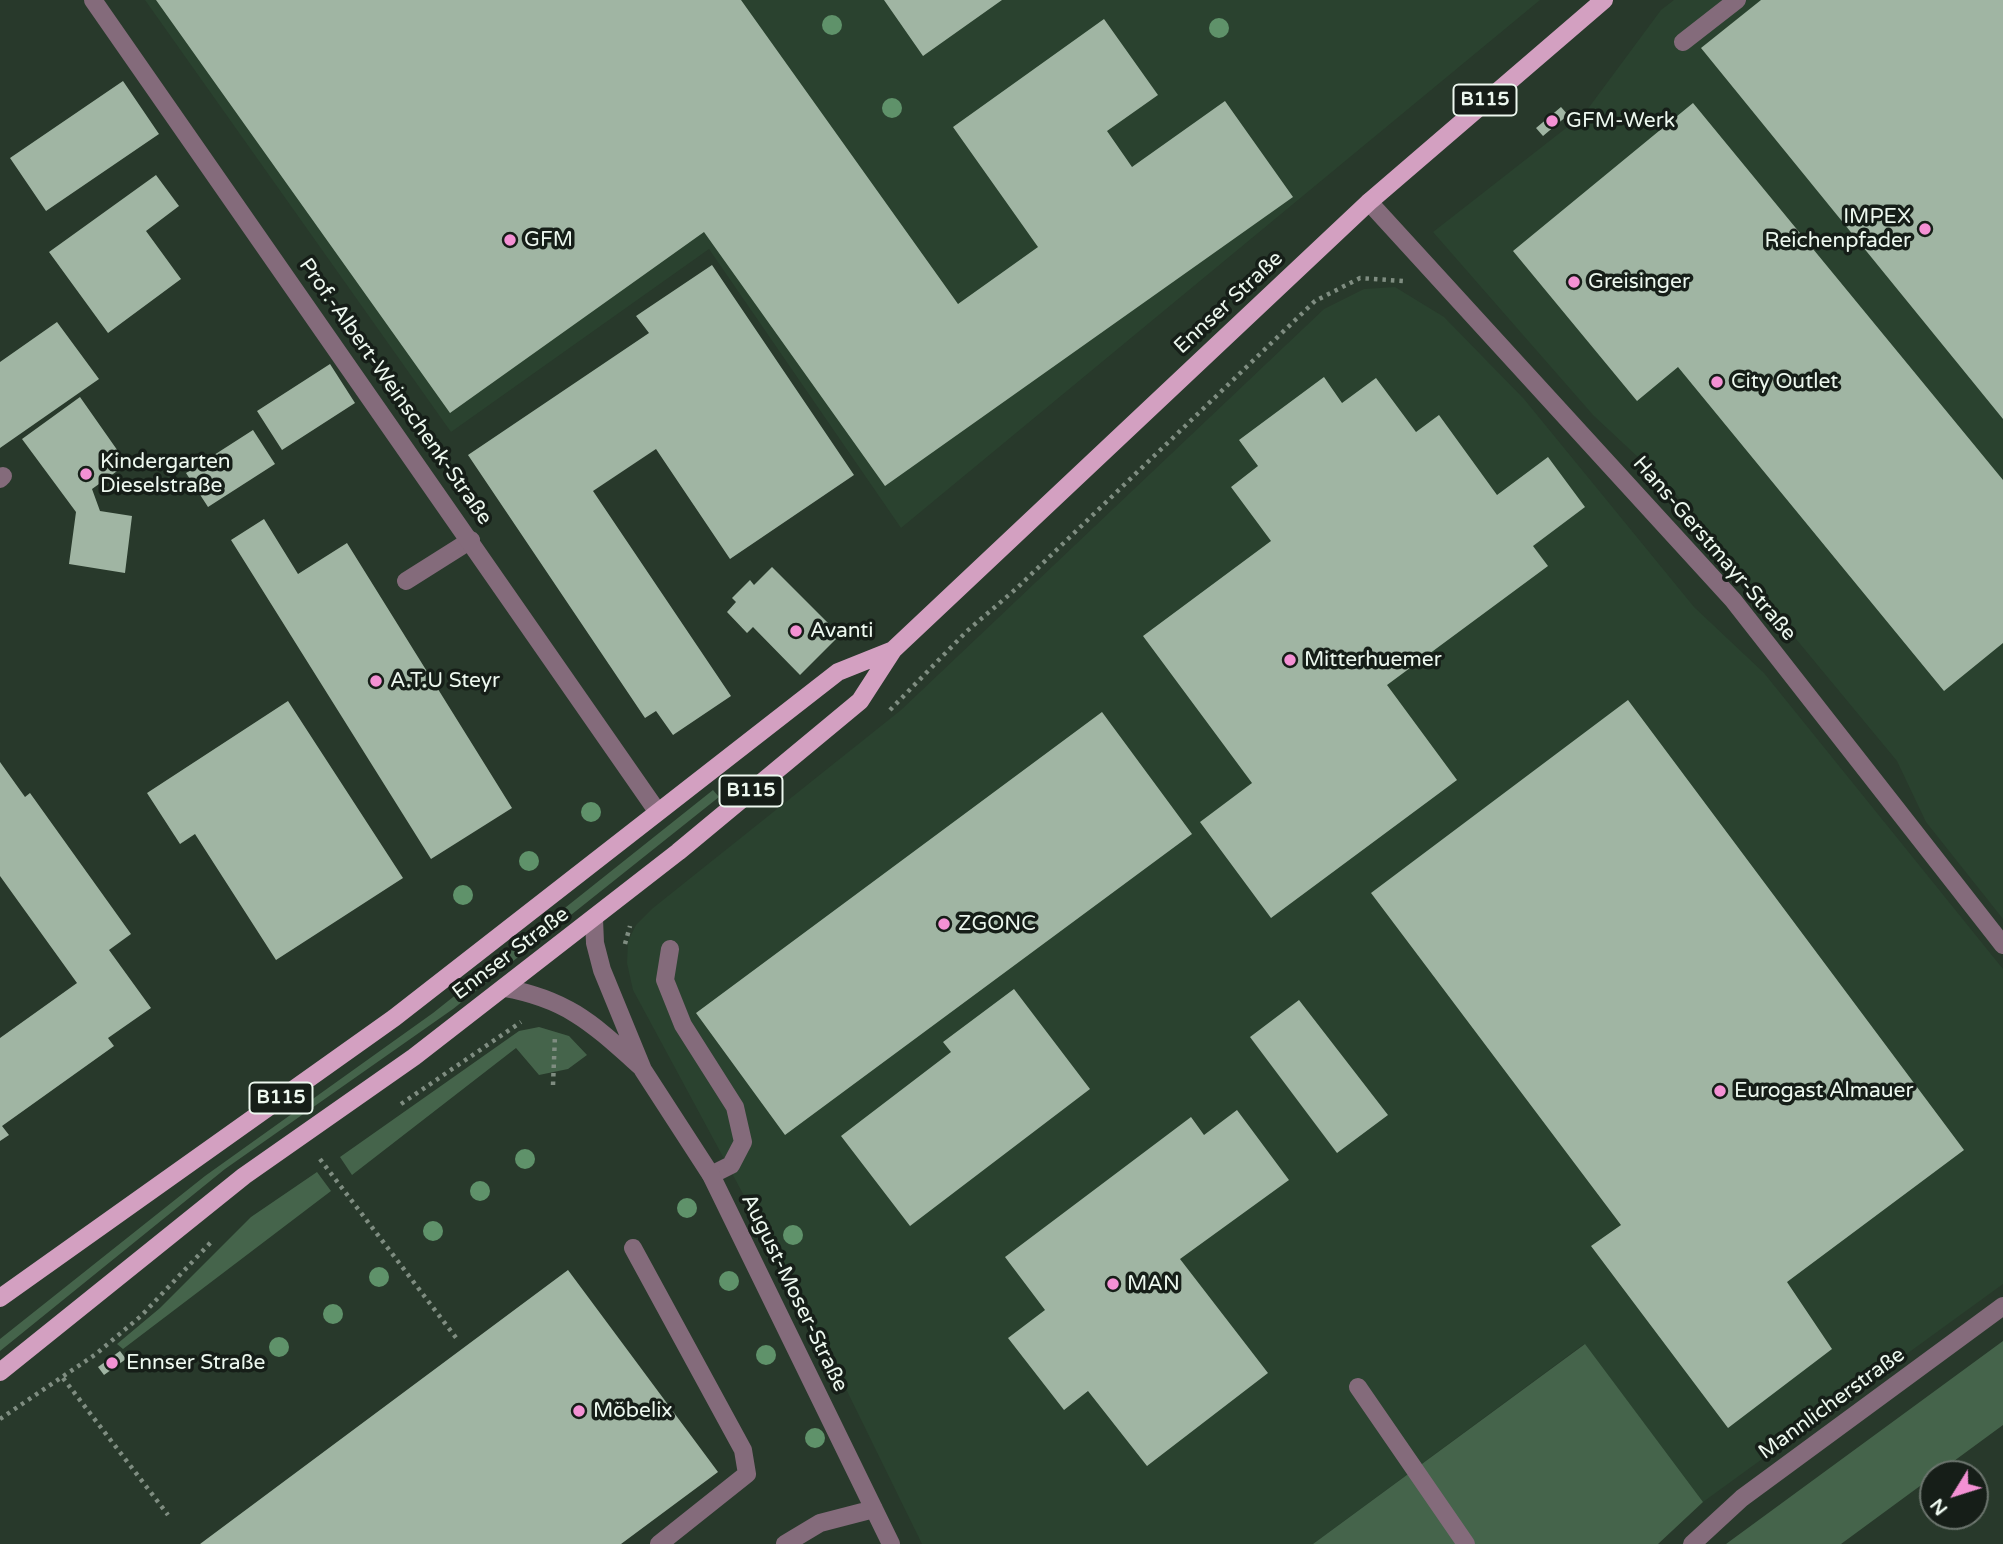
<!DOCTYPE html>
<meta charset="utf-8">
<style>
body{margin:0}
#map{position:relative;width:2003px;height:1544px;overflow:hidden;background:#28392b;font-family:"Varela Round",sans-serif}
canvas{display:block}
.north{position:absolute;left:1919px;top:1460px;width:70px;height:70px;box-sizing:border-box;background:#161e18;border:2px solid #6c756e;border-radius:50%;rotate:232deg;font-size:19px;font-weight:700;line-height:28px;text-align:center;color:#edf8ef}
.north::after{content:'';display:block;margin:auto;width:24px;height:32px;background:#f491d4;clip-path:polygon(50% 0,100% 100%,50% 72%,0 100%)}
</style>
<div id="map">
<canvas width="2003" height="1544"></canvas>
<div class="north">N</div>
</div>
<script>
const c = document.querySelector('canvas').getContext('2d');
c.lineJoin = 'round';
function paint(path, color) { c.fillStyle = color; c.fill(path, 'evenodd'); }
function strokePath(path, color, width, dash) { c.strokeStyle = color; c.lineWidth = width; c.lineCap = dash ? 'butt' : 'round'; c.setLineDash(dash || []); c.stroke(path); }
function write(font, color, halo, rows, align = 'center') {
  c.font = font + ' "Varela Round",sans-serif'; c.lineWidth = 7; c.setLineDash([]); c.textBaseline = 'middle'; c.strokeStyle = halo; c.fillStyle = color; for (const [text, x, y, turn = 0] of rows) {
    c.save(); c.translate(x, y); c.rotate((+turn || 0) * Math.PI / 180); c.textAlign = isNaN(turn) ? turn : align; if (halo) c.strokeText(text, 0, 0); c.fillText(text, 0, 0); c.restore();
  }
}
paint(new Path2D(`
 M145,0H1540L901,528L709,249L451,432Z
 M1674,0H2003V919L1926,822L1897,761L1671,488L1593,415L1433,232L1584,114L1661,10Z
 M1395,287L1444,317L1524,399L1694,607L1764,673L2003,969V1284L1703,1502L1584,1344L1313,1544H922L823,1342L633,990L627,963L628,941L636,925L653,908L901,710L1324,309L1364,289Z`), '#2a422f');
paint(new Path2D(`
 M713,790L719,797L453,1009L225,1169L0,1351V1339L205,1176L433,1013Z
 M539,1027L569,1036L587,1055L568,1069L539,1075L516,1048L352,1175L340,1157L519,1031Z
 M317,1172L331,1191L123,1349L117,1344L160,1308L251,1217Z
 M2003,1341V1425L1841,1544H1726Z
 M1585,1344L1703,1502L1658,1544H1313Z`), '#45644b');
paint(new Path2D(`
 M156,0H741L958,304L1038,247L953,127L1104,19L1158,95L1107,131L1132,167L1225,101L1293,197L885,486L704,232L450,413Z
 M884,0H1002L923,56Z
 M1761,0H2003V419L1701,48Z
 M123,81L159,134L46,211L10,158Z
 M1693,103L2003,480V643L1944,691L1678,367L1637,401L1513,251Z
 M1561,107L1568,115L1543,136L1536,128Z
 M156,175L179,206L146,231L181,279L108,333L49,252Z
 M712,265L854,475L730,559L656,449L593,491L731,696L673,735L656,711L645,718L468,455L649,333L636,316Z
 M57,322L99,379L0,448V362Z
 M330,364L355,403L282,450L257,411Z
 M1324,377L1342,403L1376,378L1416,432L1439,415L1497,495L1548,457L1585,507L1533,546L1548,566L1387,685L1457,780L1271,918L1200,822L1252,783L1143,636L1271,541L1231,487L1258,466L1239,440Z
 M80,397L127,464L92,489L100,511L132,516L125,573L69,564L76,512L22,439Z
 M253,430L275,464L208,507L186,473Z
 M264,519L298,574L347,543L512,808L431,859L231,540Z
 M772,567L840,635L800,675L753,627L747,633L727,612L736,602L732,598L750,580L754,585Z
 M1628,700L1964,1150L1787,1282L1832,1349L1728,1428L1591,1246L1621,1225L1371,893Z
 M288,701L403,878L276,960L195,834L180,844L147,793Z
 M1102,712L1192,834L785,1135L696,1013Z
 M0,762L25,797L30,793L131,934L109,950L151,1008L108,1038L114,1046L2,1126L9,1135L0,1141V1038L77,983L0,876Z
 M1014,989L1090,1089L910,1226L841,1136L951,1052L943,1042Z
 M1299,1000L1388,1115L1337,1153L1250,1037Z
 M1237,1110L1289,1180L1180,1259L1268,1373L1147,1466L1088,1391L1064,1410L1008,1338L1045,1310L1005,1257L1191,1117L1204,1135Z
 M568,1270L718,1472L621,1544H200Z
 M120,1351L126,1359L104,1375L98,1367Z`), '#a0b5a3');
strokePath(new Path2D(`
 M890,710L967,631L1017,588L1315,301L1360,278L1403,281
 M625,944L630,926
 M553,1085L555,1035
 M401,1104L521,1022
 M320,1159L457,1339
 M63,1378L168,1515
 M0,1419L96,1354L141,1316L213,1240`), '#7f8d81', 4.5, [3.5, 5]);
strokePath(new Path2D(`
 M1683,42L1737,0
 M406,581L471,540
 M670,949L665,980L683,1025L735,1107L743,1142L731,1165L711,1175
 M633,1248L743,1450L747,1474L659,1544
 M1358,1387L1466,1544`), '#846b7b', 18);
strokePath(new Path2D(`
 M93,0L657,811
 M1369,202L1733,600L2003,945
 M0,479L3,476
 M594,919L595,943L602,970L643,1070L711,1175L891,1544
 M504,988C568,999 594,1025 641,1067
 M785,1544L820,1523L874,1509
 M1692,1544L1742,1498L2003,1306`), '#846b7b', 18);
strokePath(new Path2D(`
 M0,1298L394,1018L838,672L893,650
 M0,1372L244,1176L414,1057L678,852L860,701L893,650L1369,202L1604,0`), '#d3a0c1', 18);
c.fillStyle = '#5f926a';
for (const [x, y] of [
 [832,25],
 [1219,28],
 [892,108],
 [591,812],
 [529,861],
 [463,895],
 [525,1159],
 [480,1191],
 [687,1208],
 [433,1231],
 [793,1235],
 [379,1277],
 [729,1281],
 [333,1314],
 [279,1347],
 [766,1355],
 [815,1438]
]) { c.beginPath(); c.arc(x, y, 10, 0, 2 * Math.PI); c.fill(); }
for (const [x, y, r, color] of [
 [1552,121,7,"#f491d4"],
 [1925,229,7,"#f491d4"],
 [510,240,7,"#f491d4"],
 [1574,282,7,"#f491d4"],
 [1717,382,7,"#f491d4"],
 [86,474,7,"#f491d4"],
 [796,631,7,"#f491d4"],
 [1290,660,7,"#f491d4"],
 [376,681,7,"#f491d4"],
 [944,924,7,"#f491d4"],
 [1720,1091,7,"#f491d4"],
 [1113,1284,7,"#f491d4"],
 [112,1363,7,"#f491d4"],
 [579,1411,7,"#f491d4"]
]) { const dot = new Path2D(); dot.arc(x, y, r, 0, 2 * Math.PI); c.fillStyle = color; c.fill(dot); strokePath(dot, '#161e18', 2.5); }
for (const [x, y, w] of [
 [1485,100,63],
 [751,791,63],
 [281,1098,63]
]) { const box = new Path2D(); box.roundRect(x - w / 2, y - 15.5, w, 31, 5); c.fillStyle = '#161e18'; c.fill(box); strokePath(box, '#edf8ef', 2); }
write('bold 19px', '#edf8ef', null, [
 ["B115",1485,100],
 ["B115",751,791],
 ["B115",281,1098]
]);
write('21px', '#edf8ef', '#161e18', [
 ["GFM-Werk",1566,121],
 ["IMPEX",1911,217,"right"],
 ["Reichenpfader",1911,241,"right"],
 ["GFM",524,240],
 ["Greisinger",1588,282],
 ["City Outlet",1731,382],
 ["Kindergarten",100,462],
 ["Dieselstraße",100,486],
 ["Avanti",810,631],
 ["Mitterhuemer",1304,660],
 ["A.T.U Steyr",390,681],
 ["ZGONC",958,924],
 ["Eurogast Almauer",1734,1091],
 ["MAN",1127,1284],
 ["Ennser Straße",126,1363],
 ["Möbelix",593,1411]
], 'left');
write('21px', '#edf8ef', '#161e18', [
 ["Ennser Straße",1229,303,-43],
 ["Prof.-Albert-Weinschenk-Straße",395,392,55],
 ["Hans-Gerstmayr-Straße",1714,549,49],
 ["Ennser Straße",511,954,-37],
 ["August-Moser-Straße",794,1293,64],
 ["Mannlicherstraße",1832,1404,-36]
]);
</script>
